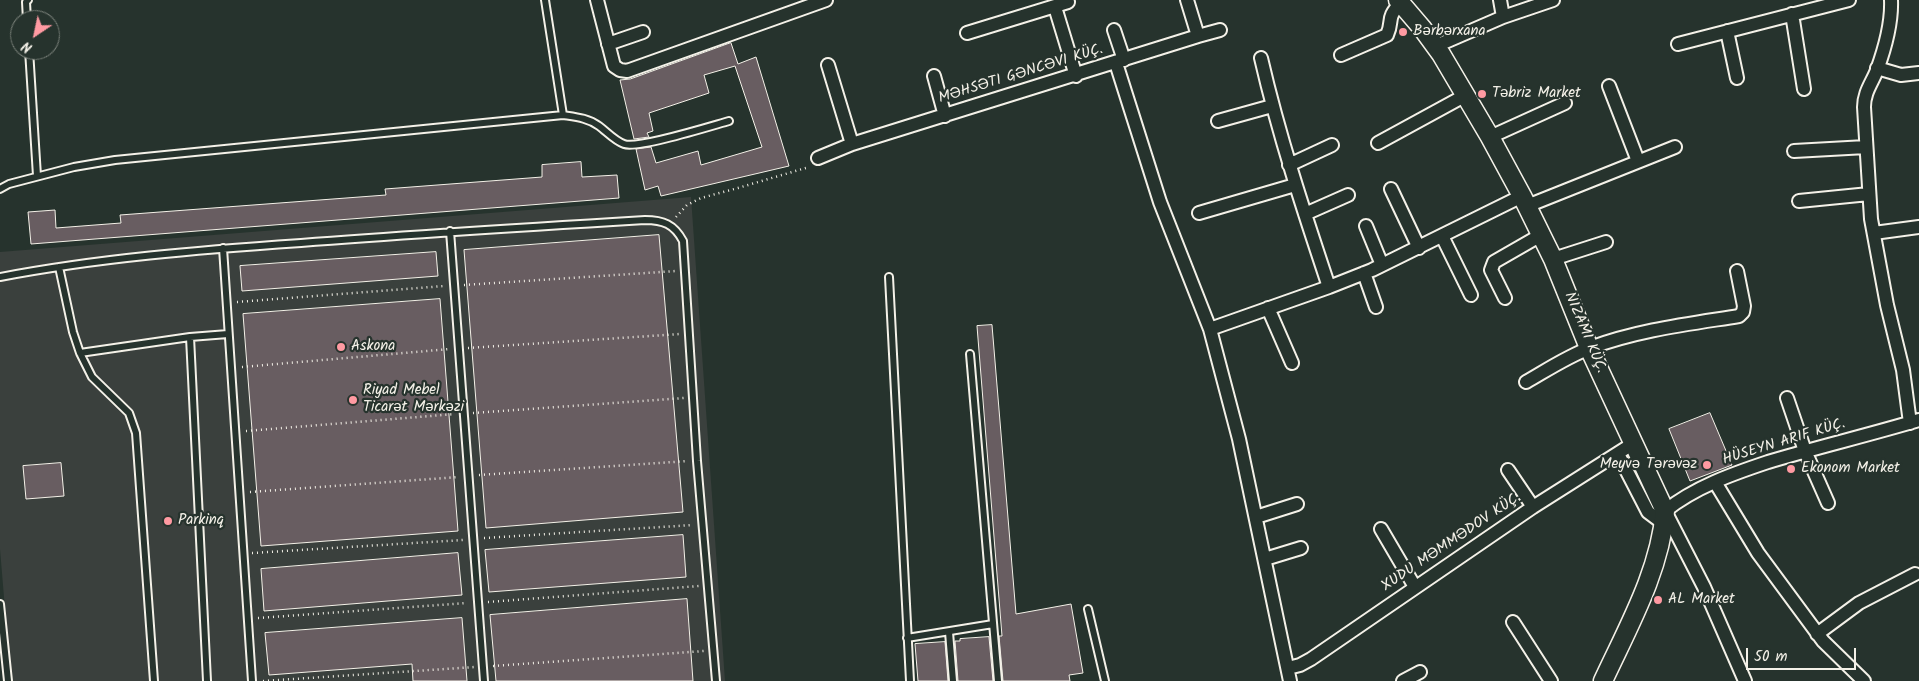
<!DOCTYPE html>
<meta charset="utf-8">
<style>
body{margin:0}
#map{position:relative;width:1919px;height:681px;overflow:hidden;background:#26332d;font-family:Kalam,sans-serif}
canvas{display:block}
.north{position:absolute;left:10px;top:10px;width:50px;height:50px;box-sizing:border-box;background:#26332d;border:1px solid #787f78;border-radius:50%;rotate:214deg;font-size:14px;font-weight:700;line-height:20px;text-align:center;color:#f4f1e8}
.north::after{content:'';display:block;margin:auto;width:18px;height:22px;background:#ff9aa2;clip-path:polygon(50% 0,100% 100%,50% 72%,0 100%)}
.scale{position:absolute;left:1746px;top:648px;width:110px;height:22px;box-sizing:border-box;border:2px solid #f4f1e8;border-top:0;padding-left:6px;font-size:15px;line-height:18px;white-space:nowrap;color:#f4f1e8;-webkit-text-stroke:4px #26332d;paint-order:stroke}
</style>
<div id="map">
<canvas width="1919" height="681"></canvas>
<div class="north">N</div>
<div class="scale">50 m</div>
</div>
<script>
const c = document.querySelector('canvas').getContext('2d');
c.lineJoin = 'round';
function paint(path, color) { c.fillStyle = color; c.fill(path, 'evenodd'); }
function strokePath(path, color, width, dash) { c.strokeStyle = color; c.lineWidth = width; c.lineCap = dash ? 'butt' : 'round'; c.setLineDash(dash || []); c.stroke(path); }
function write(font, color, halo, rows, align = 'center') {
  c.font = font + ' Kalam,sans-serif'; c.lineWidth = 4.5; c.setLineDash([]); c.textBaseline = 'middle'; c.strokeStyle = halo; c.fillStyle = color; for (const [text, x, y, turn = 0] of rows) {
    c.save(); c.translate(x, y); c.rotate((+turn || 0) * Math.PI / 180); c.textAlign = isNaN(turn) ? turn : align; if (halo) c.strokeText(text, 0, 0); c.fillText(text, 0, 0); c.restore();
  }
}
paint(new Path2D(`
 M691,197L725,681H11L0,549V252Z`), '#3a403d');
const building = new Path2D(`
 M731,43L738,64L756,57L789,166L661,196L658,186L645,190L636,149L651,147L656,163L698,151L701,165L762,147L735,66L704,75L709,93L649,113L653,131L647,133L649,137L634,139L620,80L630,79Z
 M581,162L582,177L617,175L619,198L31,244L28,212L55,210L56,228L121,223L120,215L386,195L385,189L542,177V165Z
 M659,235L683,512L486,528L464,250Z
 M436,252L438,276L242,291L240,266Z
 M440,299L458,531L261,546L243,314Z
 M992,325L1016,614L1071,604L1083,673L1069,675L1070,681H1003L999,636H1002L977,326Z
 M1710,413L1732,465L1690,481L1669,429Z
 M61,463L64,496L26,499L23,466Z
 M683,535L686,577L489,592L485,550Z
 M458,553L462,595L264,611L261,569Z
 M687,599L693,681H496L490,615Z
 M462,618L467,681H413L412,664L269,675L265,633Z
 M989,637L993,681H958L955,641H960V639Z
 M945,642L948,681H918L915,644Z`);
paint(building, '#685d61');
strokePath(building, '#f4f1e8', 1);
const lane = new Path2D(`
 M545,0L563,115
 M27,20L26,2L28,0
 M29,50L37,176
 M0,189L9,184L74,167L115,160L563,115C576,117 588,118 599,126C607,132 615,141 624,144C638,149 711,126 729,121
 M450,231L484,681
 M223,248L252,681
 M59,267L73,332L80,353L92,377L129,413L136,433L154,681
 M0,277C100,258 199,250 301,243C415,234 530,227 645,220C663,220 674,224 683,241L697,461L716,681
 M889,277L910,681
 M80,353L190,337
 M970,354L998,681
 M0,604L8,681
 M1088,609L1105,681
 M949,632L953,681
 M907,638L993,624
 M207,681L190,337L228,334`);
const street = new Path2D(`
 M597,0L614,66L620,70L627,71L826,0
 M1500,0L1503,17
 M1891,0C1892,23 1885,48 1877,70C1872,83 1864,92 1864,107L1871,219L1887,305L1903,370L1910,423
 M1055,7L1076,76
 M1792,14L1804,89
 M1114,30L1124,60
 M1727,31L1737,78
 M967,33L1068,2
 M1198,36L1220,30
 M608,44L643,32
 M1678,44L1849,0
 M1436,46L1503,17L1553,0
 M1341,55L1387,35C1394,20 1385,19 1401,3
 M1261,58C1279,136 1304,212 1329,287
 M1116,63L1160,202L1210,329L1239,439L1290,681
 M828,65L852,144
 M1877,68L1901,75L1919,73
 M934,76L945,116
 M1609,86L1638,161
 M1218,121L1272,106
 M1490,137L1565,103
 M1378,143L1466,95
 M1794,151L1866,147
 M818,158L852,144L1198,36L1187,0
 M1289,165L1332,145
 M1391,189L1419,248
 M1799,201L1869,194
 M1527,206L1675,147
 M1199,213L1295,185
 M1305,214L1348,195
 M1366,226L1382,265
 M1874,233L1919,227
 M1442,236L1471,295
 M1553,259L1606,242
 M1364,273L1376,307
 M1505,298L1491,270L1494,262L1541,235
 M1268,308L1292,363
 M1210,329L1329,287L1372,270L1522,196
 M1526,382C1547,370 1568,356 1590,348C1638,330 1689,324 1739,316L1743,312L1744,306L1737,271
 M1787,398L1805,451L1828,503
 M1618,454L1648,512L1664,524
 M1508,470L1533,507
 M1715,482L1758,553L1823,641L1864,681
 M1256,517L1297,504
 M1381,529L1415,587
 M1265,559L1301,548
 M1513,622L1551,681
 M1817,634L1859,603L1915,574
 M1288,668L1300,665L1311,659L1533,507L1634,443
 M1403,681L1420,672
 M1745,681L1704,587L1665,511C1695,487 1732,474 1768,462C1818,447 1869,435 1919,420`);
const secondary = new Path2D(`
 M1398,0L1422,28L1441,54L1490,137L1522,196L1553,259L1589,348L1665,511C1660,571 1628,627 1603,681`);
strokePath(lane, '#f4f1e8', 10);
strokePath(street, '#f4f1e8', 16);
strokePath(secondary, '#f4f1e8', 21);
strokePath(new Path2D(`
 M676,217L687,205L701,198L738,188L809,167
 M464,285L676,271
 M237,302L444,286
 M468,348L680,334
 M242,367L450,349
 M473,413L684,398
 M246,431L455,414
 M479,475L688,461
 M250,492L459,477
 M484,538L693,525
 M252,553L463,540
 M488,602L699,586
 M258,618L467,603
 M493,666L704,651
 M263,681L475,667`), '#f4f1e8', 2.5, [1, 4]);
strokePath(lane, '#26332d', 6);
strokePath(street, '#26332d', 12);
strokePath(secondary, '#26332d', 18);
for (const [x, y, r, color] of [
 [1403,32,5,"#ff9aa2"],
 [1482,94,5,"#ff9aa2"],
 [341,347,5,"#ff9aa2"],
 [353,400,5,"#ff9aa2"],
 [1707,465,5,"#ff9aa2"],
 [1791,469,5,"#ff9aa2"],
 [168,521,5,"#ff9aa2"],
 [1658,600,5,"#ff9aa2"]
]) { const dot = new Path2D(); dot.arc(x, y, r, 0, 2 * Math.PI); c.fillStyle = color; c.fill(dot); strokePath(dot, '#26332d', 2); }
write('15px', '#f4f1e8', '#26332d', [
 ["Bərbərxana",1413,32],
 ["Təbriz Market",1492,94],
 ["Askona",351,347],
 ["Riyad Mebel",363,391],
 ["Ticarət Mərkəzi",363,408],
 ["Meyvə Tərəvəz",1697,465,"right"],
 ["Ekonom Market",1801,469],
 ["Parkinq",178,521],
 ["AL Market",1668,600]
], 'left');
write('15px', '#f4f1e8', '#26332d', [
 ["MƏHSƏTI GƏNCƏVI KÜÇ.",1021,75,-17],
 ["NIZAMI KÜÇ.",1584,333,67],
 ["HÜSEYN ARIF KÜÇ.",1784,443,-17],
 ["XUDU MƏMMƏDOV KÜÇ.",1452,543,-34]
]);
</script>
